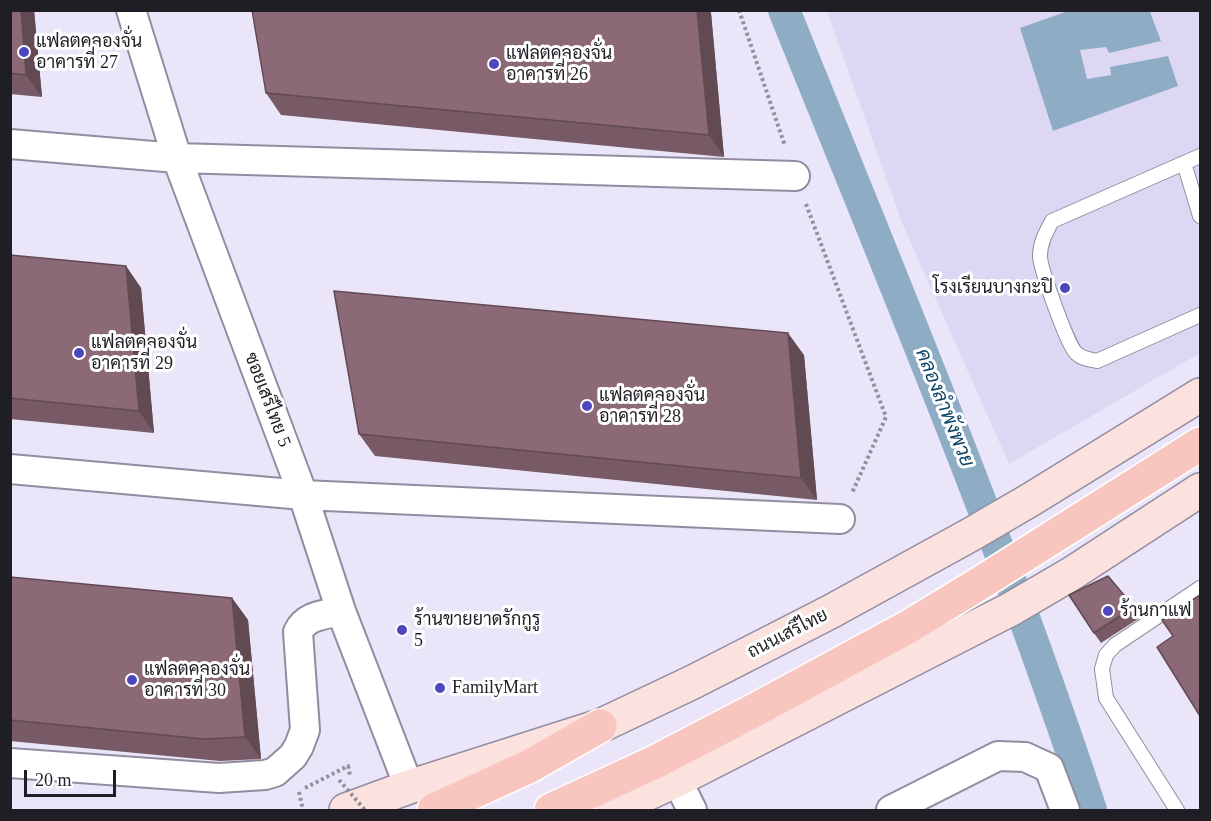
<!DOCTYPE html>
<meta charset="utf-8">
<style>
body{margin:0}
#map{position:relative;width:1211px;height:821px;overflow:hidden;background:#ebe5fa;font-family:"Times New Roman",serif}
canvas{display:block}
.frame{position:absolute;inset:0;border:12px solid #201e25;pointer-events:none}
.scale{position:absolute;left:24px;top:770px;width:92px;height:27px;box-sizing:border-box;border:3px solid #201e25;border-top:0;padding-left:8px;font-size:18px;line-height:21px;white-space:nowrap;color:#201e25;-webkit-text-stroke:4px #fff;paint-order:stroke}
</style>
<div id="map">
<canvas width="1211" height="821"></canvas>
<div class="frame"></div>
<div class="scale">20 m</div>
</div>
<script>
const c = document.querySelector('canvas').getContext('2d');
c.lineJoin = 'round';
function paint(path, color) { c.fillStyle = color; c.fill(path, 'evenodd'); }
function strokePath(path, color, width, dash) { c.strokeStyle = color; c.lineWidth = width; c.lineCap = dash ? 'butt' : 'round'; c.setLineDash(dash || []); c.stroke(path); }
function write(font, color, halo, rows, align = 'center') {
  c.font = font + ' "Times New Roman",Sarabun,serif'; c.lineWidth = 6; c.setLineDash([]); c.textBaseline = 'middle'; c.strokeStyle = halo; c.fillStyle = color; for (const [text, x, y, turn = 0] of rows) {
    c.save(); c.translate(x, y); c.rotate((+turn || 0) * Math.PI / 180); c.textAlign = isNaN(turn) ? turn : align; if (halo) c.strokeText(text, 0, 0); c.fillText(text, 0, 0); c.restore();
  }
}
paint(new Path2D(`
 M827,11H1200V353L1009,464L902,223Z`), '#ded7f3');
paint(new Path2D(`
 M1132,11L1150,12L1161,41L1109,53L1106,47L1080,50L1087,79L1111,75L1110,67L1168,56L1178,86L1053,131L1020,28L1068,11Z`), '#8eadc5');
strokePath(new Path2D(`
 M784,10C891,276 1002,539 1091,810`), '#8eadc5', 32);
const service = new Path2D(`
 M1200,156L1052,221C1046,232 1040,243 1040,256C1040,268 1068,346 1076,353C1082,359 1089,359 1097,361L1200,315
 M1184,163L1200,216
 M1177,810L1106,698L1102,669L1106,655L1115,645L1200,588`);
const minor = new Path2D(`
 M131,10L177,158L303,495L341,611L409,787
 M10,144L177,158L795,176
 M10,469L303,495L840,519
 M10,763L219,778L265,775L275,772L293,756L299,746L305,730L298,632C306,615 324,615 341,611
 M677,780L692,810
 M891,810L998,756L1025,757L1049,768L1065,810`);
const secondary = new Path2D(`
 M346,810L409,787L600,726L693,682L830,612L970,535L1030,500L1200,395
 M612,810L677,780L1011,609L1071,574L1200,490`);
const primary = new Path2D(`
 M434,810L530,766L600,726
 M551,810L655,762L753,711L908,627L974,587L1200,444`);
strokePath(service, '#918c9f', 16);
strokePath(minor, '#918c9f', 32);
strokePath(secondary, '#918c9f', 36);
strokePath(primary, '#fff', 36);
strokePath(new Path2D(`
 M739,10L785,146
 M806,204L886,417L852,493
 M305,788L348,766L350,775
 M299,792L303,810`), '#938f9e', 4, [3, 3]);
strokePath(service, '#fff', 14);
strokePath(minor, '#fff', 28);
strokePath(secondary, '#fbe2df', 33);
strokePath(primary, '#f8c6bf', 33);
strokePath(new Path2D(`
 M339,780L365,810`), '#938f9e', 4, [3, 3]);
paint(new Path2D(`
 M10,10H34L42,97L10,94Z
 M252,10H709L711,13L724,157L281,115L266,93Z
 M10,255L126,266L141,288L154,433L10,419Z
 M804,355L817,500L375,456L359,434Z
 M10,577L232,598L248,620L261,759L220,761L10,741Z
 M1134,607L1141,617L1101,643L1094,633Z`), '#785a66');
paint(new Path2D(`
 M21,10H34L42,97L26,75Z
 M697,10H709L711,13L724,157L709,135Z
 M126,266L141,288L154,433L139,411Z
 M788,333L804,355L817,500L801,478Z
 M232,598L248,620L261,759L245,737Z`), '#624a53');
const building = new Path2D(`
 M10,10H21L26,75L10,73Z
 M252,10H697L709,135L266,93Z
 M10,255L126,266L139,411L10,398Z
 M334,291L788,333L801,478L359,434Z
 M1108,576L1134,607L1094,633L1069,595Z
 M10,577L232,598L245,737L204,739L10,720Z
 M1200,595V716L1157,647L1173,636L1162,620Z`);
paint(building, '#8c6977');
strokePath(building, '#624a53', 1.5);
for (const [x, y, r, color] of [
 [24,52,6,"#4d46bd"],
 [494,64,6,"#4d46bd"],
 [1065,288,6,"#4d46bd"],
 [79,353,6,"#4d46bd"],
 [587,406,6,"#4d46bd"],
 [1108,611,6,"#4d46bd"],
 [402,630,6,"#4d46bd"],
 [132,680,6,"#4d46bd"],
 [440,688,6,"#4d46bd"]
]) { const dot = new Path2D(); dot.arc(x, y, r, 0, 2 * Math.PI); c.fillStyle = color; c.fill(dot); strokePath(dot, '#fff', 2); }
write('18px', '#201e25', '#fff', [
 ["แฟลตคลองจั่น",36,42],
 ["อาคารที่ 27",36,63],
 ["แฟลตคลองจั่น",506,54],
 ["อาคารที่ 26",506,75],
 ["โรงเรียนบางกะปิ",1053,288,"right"],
 ["แฟลตคลองจั่น",91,343],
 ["อาคารที่ 29",91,364],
 ["แฟลตคลองจั่น",599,396],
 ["อาคารที่ 28",599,417],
 ["ร้านกาแฟ",1120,611],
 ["ร้านขายยาดรักกูรู",414,620],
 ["5",414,641],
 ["แฟลตคลองจั่น",144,670],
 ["อาคารที่ 30",144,691],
 ["FamilyMart",452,688]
], 'left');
write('18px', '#201e25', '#fff', [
 ["ซอยเสรีไทย 5",267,400,69],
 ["ถนนเสรีไทย",788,634,-27]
]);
write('italic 20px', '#0e4566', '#fff', [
 ["คลองลำพังพวย",944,408,68]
]);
</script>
